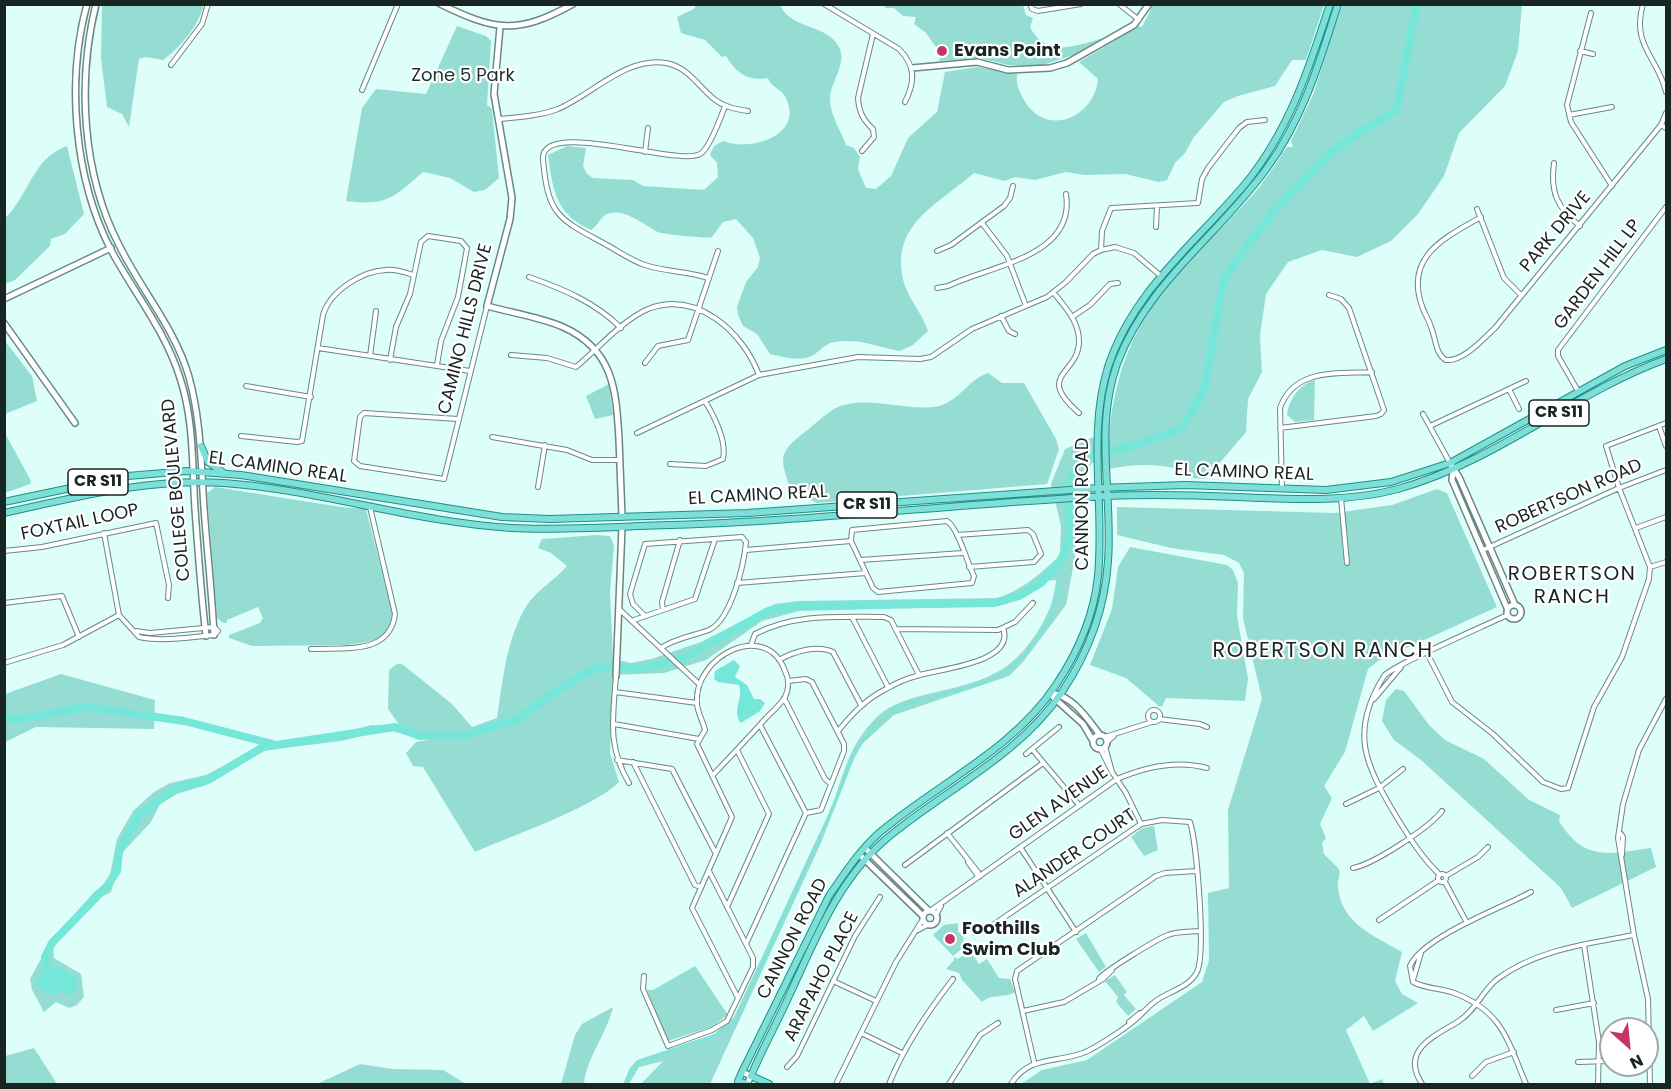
<!DOCTYPE html>
<style>
body{margin:0}
#map{position:relative;width:1671px;height:1089px;overflow:hidden;background:#ddfef9;font-family:Poppins,sans-serif}
canvas{display:block}
.frame{position:absolute;inset:0;border:6px solid #192523;pointer-events:none}
.north{position:absolute;left:1599px;top:1017px;width:60px;height:60px;box-sizing:border-box;background:#fff;border:2px solid #a3a8a7;border-radius:50%;rotate:153deg;font-size:16px;font-weight:700;line-height:24px;text-align:center;color:#192523}
.north::after{content:'';display:block;margin:auto;width:21px;height:27px;background:#c43664;clip-path:polygon(50% 0,100% 100%,50% 72%,0 100%)}
</style>
<div id="map">
<canvas width="1671" height="1089"></canvas>
<div class="frame"></div>
<div class="north">N</div>
</div>
<script>
const c = document.querySelector('canvas').getContext('2d');
c.lineJoin = 'round';
function paint(path, color) { c.fillStyle = color; c.fill(path, 'evenodd'); }
function strokePath(path, color, width, dash) { c.strokeStyle = color; c.lineWidth = width; c.lineCap = dash ? 'butt' : 'round'; c.setLineDash(dash || []); c.stroke(path); }
function write(font, color, halo, rows, align = 'center') {
  c.font = font + ' Poppins,sans-serif'; c.lineWidth = 4.5; c.setLineDash([]); c.textBaseline = 'middle'; c.strokeStyle = halo; c.fillStyle = color; for (const [text, x, y, turn = 0] of rows) {
    c.save(); c.translate(x, y); c.rotate((+turn || 0) * Math.PI / 180); c.textAlign = isNaN(turn) ? turn : align; if (halo) c.strokeText(text, 0, 0); c.fillText(text, 0, 0); c.restore();
  }
}
paint(new Path2D(`
 M102,5H204C198,26 181,47 163,60L146,57L139,59L129,127L122,114L107,107L101,58Z
 M696,5H780C791,30 826,23 839,47C848,64 829,83 830,101C831,116 841,131 846,145L854,148L860,157L858,169L866,188L876,189L891,176L908,138L937,112L945,72L977,67L1017,74C1016,85 1019,91 1024,100C1046,139 1095,117 1098,79L1079,62L1139,26L1142,27L1153,5H1324L1306,60H1292L1275,86L1238,96L1224,102L1194,137L1185,153L1175,163L1167,180L1159,182L1125,174L1084,175L1066,172L1035,180L1015,177L1005,181L974,173C936,206 887,226 905,286C911,302 923,315 928,331L913,345L900,351C877,347 859,338 835,342C826,343 822,349 815,354C802,363 784,357 770,354L757,334L743,326L738,315L737,307L746,282L758,267L760,258L753,238L736,219L723,222L712,237C707,239 662,234 658,232C644,225 624,207 607,214C600,217 598,226 591,230C556,214 553,192 548,155L567,146L586,148L583,166L587,174L593,178L633,180L643,186L704,190L718,177L717,163L710,155L714,146L723,141C750,152 804,136 786,98C782,89 770,87 768,78C748,82 735,72 726,56L722,57L705,40L681,33L677,17L694,9Z
 M883,5H1023L1026,15L1033,18L1030,27C1046,58 1076,46 1103,38L1076,54L1043,65H1008L979,58L939,61L941,54L926,33L914,24L916,17L903,16L894,8H886Z
 M1342,5H1522L1518,51L1505,86L1459,133L1444,176L1418,214L1391,241L1357,257L1322,250L1288,262L1266,294L1260,335L1262,372L1248,399L1246,432L1206,479L1178,477L1173,468C1152,463 1131,465 1109,469V460L1092,463L1077,486L1075,557L1066,605L1023,662L1009,676L894,715L862,744L854,759L821,843L710,1084H641L663,1061L639,1067L629,1084H623L630,1068L637,1060L714,1034L734,1017C765,951 795,885 826,819C845,779 844,748 879,715C891,704 909,699 924,695C973,683 1007,679 1036,634C1048,615 1054,602 1056,580L1046,581L1021,599L997,606L799,611L762,621L706,660L664,673L613,675L610,753L619,782C595,807 511,836 475,852L423,767L413,766L406,753L416,742L435,739L418,738L388,730L341,741L260,751L206,785L177,794L160,804L151,822L123,852L111,892L98,899L53,944L54,958L81,974L84,997L77,1005L69,1008L56,1002L44,1012L32,990L30,979L50,942L94,892L109,880L117,839L133,811L154,792L170,783L206,775L263,745L316,740L371,725L400,726L388,709L389,670L397,664H402L452,704L472,727L497,718C503,680 506,639 527,605C537,590 555,580 567,566L551,553L538,548L542,539L596,535L610,536L614,546L610,591L613,659L631,663L651,659L701,642L775,604L798,601L996,598C1020,592 1043,572 1060,555L1061,526L1051,484L1065,449L1091,438L1109,436C1113,393 1123,353 1147,315C1173,272 1215,236 1249,199C1264,183 1275,165 1287,147H1293L1291,141L1313,95Z
 M457,26L486,36L491,41L487,105L492,109L499,178L485,190L474,192L450,178L423,172C393,198 387,206 346,201L362,108L376,89L426,94Z
 M67,146L84,214L65,234L51,239L50,246L15,280L5,284V218C29,196 32,158 67,146Z
 M5,341L32,376L37,401L5,414Z
 M988,373L1002,383H1024L1056,439L1059,449L1047,484L817,503L791,490C780,459 777,453 805,432C814,425 824,415 834,409C865,393 906,413 939,406C959,401 969,379 988,373Z
 M1315,380L1314,420L1295,422L1287,415C1289,399 1301,383 1315,380Z
 M609,384L613,415L595,419L586,396Z
 M5,433L31,481L30,484L5,493Z
 M215,487L341,507L366,509L392,611C393,623 387,632 378,640L347,645L252,646L229,638V635L260,623L263,618L258,607L227,620V623H223L217,618L207,493Z
 M1437,489L1447,493L1497,607L1378,661L1368,669L1345,752L1324,786L1332,798L1320,824L1326,838L1322,843L1324,854L1339,869C1341,876 1337,881 1338,887C1341,924 1375,936 1402,952L1395,981L1402,994L1418,1003L1373,1031L1364,1016L1346,1030L1370,1084L1382,1079L1384,1084H1021L1042,1070L1087,1060L1202,982L1209,960L1208,893L1229,888L1228,810L1262,699L1243,618L1244,573L1239,563L1224,555L1171,548L1117,535V507L1335,513L1392,505Z
 M1130,547L1227,565L1233,570L1238,583L1237,616L1248,679L1245,701L1166,698L1162,707L1159,706L1126,678L1090,665L1112,609L1118,567Z
 M61,674L155,700L154,729L36,727L5,742V694Z
 M1396,689L1404,691L1429,725L1445,740L1484,759L1529,800L1560,815L1559,821C1584,862 1609,854 1651,848L1656,867L1572,908L1561,888L1421,760L1394,740L1382,721L1386,700Z
 M1154,826L1158,850L1144,856L1131,837L1142,828Z
 M958,923V932L963,934L964,947L953,956L933,935L944,925Z
 M1086,933L1106,967L1099,972L1076,939Z
 M970,950L979,964L987,959L999,978L1010,979L1015,992C1004,999 992,993 982,1002L962,980L959,973L946,969L954,960V957L958,959Z
 M695,966L728,1015L711,1027L668,1041L647,990H653Z
 M1115,975L1127,992L1124,995L1136,1009L1128,1016L1116,1002L1118,997L1105,981Z
 M613,1007C607,1034 587,1056 584,1084H561L575,1035L582,1024Z
 M34,1048L57,1084H5V1056Z
 M360,1064L392,1069L443,1070L466,1084H317Z`), '#95ddd3');
paint(new Path2D(`
 M734,660L740,666L735,677L747,685L754,699H760L765,703L760,711L741,723C731,712 744,698 739,685L718,682L714,679L715,671Z
 M58,967L65,969L77,981V989L71,995L61,992L48,994L35,984L44,969Z`), '#74e7d9');
strokePath(new Path2D(`
 M1121,463L1133,446
 M627,1084L629,1074L640,1062L711,1038L734,1025L835,803L851,760L864,740L888,712L900,706L982,684L1010,669L1023,657L1052,616L1065,551`), '#74e7d9', 1.5);
strokePath(new Path2D(`
 M4,716L12,720L87,707L184,721L273,744
 M47,969L45,957L52,943L107,886L117,871L119,851L139,815L176,788L208,780L263,747L395,727L420,736L466,735L516,720L559,689L590,671L604,667L640,669L682,659L768,611L795,606L995,603L1019,596L1041,583L1059,563L1065,551L1069,535V481L1077,465L1088,456L1133,446L1181,429L1204,391L1224,278L1271,214L1328,155L1361,131L1396,111L1417,4`), '#74e7d9', 8);
const street = new Path2D(`
 M824,4L899,49C916,66 915,82 905,102
 M1030,4L1032,9L1038,11L1081,4
 M1119,4L1139,20
 M1643,4C1631,46 1658,57 1666,92
 M1591,13L1567,105L1571,122L1612,186
 M1580,51L1593,54
 M171,65L202,24L208,4
 M362,90L398,4
 M1569,115L1612,107
 M499,119C519,117 539,116 558,109C593,94 627,56 666,63C688,67 698,86 714,99C724,107 735,109 748,111
 M1661,125L1666,128
 M862,151L874,137L873,129C863,120 859,112 858,98L873,34
 M645,152L648,128
 M1554,163C1550,192 1557,208 1580,226
 M1477,209L1504,278L1521,295
 M1481,217C1446,237 1404,256 1422,306C1424,313 1429,320 1431,327C1436,338 1435,354 1446,360C1463,362 1483,339 1495,328L1661,125L1666,113
 M982,223L1007,256L1026,306
 M1156,227L1157,206
 M1101,250L1102,231L1111,208L1198,203L1202,179L1208,168L1239,128L1247,122L1265,120
 M937,251L951,245L1004,206L1010,198L1013,186
 M529,277C563,289 595,302 621,328
 M708,278C687,271 666,272 645,265C632,261 618,251 605,244C559,219 548,216 543,160C539,117 679,167 700,154C709,149 721,117 725,106
 M937,288L948,286C991,265 1076,257 1066,194
 M1053,292C1065,307 1079,321 1079,341C1079,375 1034,374 1079,413
 M1001,316L1009,331L1015,334
 M1072,317L1090,305L1110,284L1118,283
 M318,348L470,371
 M511,355L547,358L576,367C598,349 621,321 648,309C697,290 743,332 759,375
 M370,356L376,311
 M390,360L396,327L410,294L421,242L428,236L461,241L467,248L458,297L441,341L437,365
 M645,363L658,346L688,340L718,251
 M246,386L311,397
 M1509,389L1519,409
 M1578,391L1558,356V350L1666,207
 M1423,414L1450,463
 M458,419L364,413L360,417L354,461L360,466L444,479L487,306
 M1430,426L1526,381
 M1659,426L1666,446
 M1280,428L1376,416L1381,414L1384,410L1349,308L1341,299L1329,295
 M637,433L759,375L858,357L920,359L931,357L972,329L1047,297L1066,282L1093,254L1101,250L1115,247L1134,253L1162,277
 M241,436L297,442L302,441L323,315C330,291 362,271 386,270C395,269 404,272 413,275
 M492,437L567,450L592,460H620
 M670,464L706,466L723,459C727,441 714,416 705,401
 M538,487L545,445
 M1282,489L1280,408C1294,368 1337,374 1372,372
 M1341,498L1347,563
 M947,521C958,528 967,562 974,576L972,583L878,592L873,588L851,541L852,530Z
 M1636,528L1666,517
 M104,533L119,615L139,637C163,642 191,637 214,635L218,631L214,627L150,633L136,631
 M957,535L1028,530L1033,534L1041,554L1034,562L969,567
 M746,550L851,541
 M1483,550L1619,488L1666,470
 M4,551L42,547L156,523L169,585L168,598
 M860,560L963,553
 M1650,567L1666,562
 M737,583L866,573
 M4,603L62,596L79,637
 M619,609L699,684
 M663,610L662,602L680,540
 M645,616L633,604L630,594L645,544L742,537L746,542C744,565 731,620 709,630C693,636 675,638 661,648
 M852,617L888,687
 M634,620L695,599L715,539
 M896,629L998,630L1015,622L1033,603
 M751,645L755,634C795,613 839,617 884,617L891,620L919,675
 M311,649C343,647 390,656 395,614L370,507
 M1427,653L1452,702L1493,734L1543,782L1561,789L1568,788L1594,707L1622,657L1649,579L1650,567L1619,488L1606,446L1666,423
 M779,660C793,652 817,644 833,652L861,705
 M4,663L63,645L119,615
 M616,676C613,718 607,746 629,783
 M788,681L806,679L812,682L844,744V751L821,810L806,813
 M615,692L697,703
 M784,698L825,779L831,784
 M1374,699L1401,667
 M1148 716a6 6 0 1 1 12 0a6 6 0 1 1-12 0Z
 M1159,719L1200,724L1207,727
 M614,724L699,739
 M1059,727L1032,749L1079,805
 M838,731C852,714 866,699 886,689C896,683 908,678 920,675C939,669 1016,663 1003,628
 M1105,737L1152,722
 M1107,742L1114,736
 M1100,748L1112,772L1105,746
 M1026,754L1032,749
 M617,760L672,769L716,854
 M633,762L695,885L701,887
 M1112,772L1126,793L1141,824
 M713,775C731,756 749,737 766,718C772,712 780,705 785,697C789,689 789,679 785,671C766,619 693,656 697,704C698,714 703,721 705,730L697,744L732,817L692,908L738,998
 M1346,804L1379,788L1403,769
 M947,833L978,872L979,877
 M1621,834L1623,837L1622,855
 M1020,847L1076,932
 M968,862L978,876
 M905,865L1043,763
 M1353,868C1374,864 1429,828 1442,811
 M709,871L746,944
 M1438 878a4 4 0 1 1 8 0a4 4 0 1 1-8 0Z
 M1440,875C1422,858 1409,837 1396,816C1365,764 1349,732 1384,676C1391,666 1489,624 1507,615
 M1446,876L1478,857L1488,847
 M1445,882L1467,923
 M727,907L769,814L737,750
 M930,911L1117,779C1145,767 1178,760 1207,768
 M936,915L941,906
 M1379,920L1439,880
 M918,930L929,924
 M975,933L990,927L1141,824L1162,820L1190,822C1197,844 1206,953 1197,972C1190,986 1172,991 1160,998C1150,1004 1144,1012 1136,1019C1126,1028 1096,1048 1083,1053C1055,1063 1028,1056 1011,1084
 M1584,945L1599,1042L1598,1084
 M644,976L643,989L668,1046L712,1030L727,1021L753,967V958L746,944L806,813L760,725
 M1099,979C1103,972 1157,939 1168,935C1178,931 1190,932 1201,931
 M1413,980L1421,953
 M833,981L876,1001
 M1413,982C1426,989 1440,988 1454,993C1503,1011 1508,1042 1526,1084
 M1413,982L1410,966C1422,937 1502,908 1531,892
 M1556,1010L1594,1003
 M1023,1011L1064,1002L1103,979L1112,970
 M1129,1022L1140,1013
 M861,1033L902,1053
 M1034,1062L1015,979L1017,971L1156,876L1165,873L1196,871
 M1578,1062L1611,1061
 M787,1067L797,1056L855,936L880,897
 M1472,1076L1486,1062L1514,1052
 M836,1084L896,962L923,919
 M889,1084C905,1045 927,1013 953,979
 M949,1084L980,1035L998,1023
 M1422,1084C1399,1049 1437,1035 1459,1021C1475,1011 1482,992 1496,980C1535,950 1586,944 1634,935
 M1650,1084L1648,999L1634,935L1618,838L1623,804L1639,750L1666,699`);
const secondary = new Path2D(`
 M87,4C66,81 74,178 111,250C134,293 165,330 180,378C194,420 192,465 195,509C198,551 201,594 206,636
 M96,4C77,82 82,173 119,245C141,290 175,328 189,377C201,420 201,464 204,508C207,550 212,593 214,635
 M440,4C496,31 517,35 573,4
 M500,27L494,94L512,198L510,219L487,306C512,313 540,317 563,327C614,350 616,390 619,439C620,465 621,491 622,517
 M912,68L977,62L1008,70L1050,68L1067,63L1134,25L1149,4
 M4,299L111,248
 M4,323L75,423
 M1451,465L1459,477L1515,605
 M1453,470L1452,480L1507,608
 M1507 612a7 7 0 1 1 14 0a7 7 0 1 1-14 0Z
 M616,676L622,527
 M1051,693C1073,696 1087,718 1100,735
 M1053,697L1083,724L1093,741
 M1093 742a7 7 0 1 1 14 0a7 7 0 1 1-14 0Z
 M865,848L929,911
 M862,857L923,916
 M923 918a7 7 0 1 1 14 0a7 7 0 1 1-14 0Z
 M742,1072L751,1076L747,1084`);
const primary = new Path2D(`
 M201,446L208,462L224,473
 M4,502L128,476L187,471L241,475L502,517L550,519L747,513L1098,488L1185,485L1326,490L1391,482L1450,463L1625,366L1666,350
 M4,513C77,497 149,478 224,483C320,490 414,522 511,528C554,530 597,528 639,526C796,523 952,504 1108,496C1151,494 1194,495 1237,497C1291,499 1345,503 1398,489C1495,462 1573,393 1666,359
 M747,1084L738,1081L742,1072L829,896C844,874 859,851 879,833C937,784 1013,750 1056,685C1078,652 1094,616 1098,576C1105,506 1087,435 1108,367C1133,290 1196,243 1246,183C1289,130 1309,69 1330,4
 M769,1084L751,1076C762,1049 777,1023 789,996C815,940 838,880 886,839C943,791 1019,756 1062,692C1088,653 1105,608 1108,561C1113,495 1094,429 1117,364C1147,283 1218,236 1267,168C1303,119 1320,61 1338,4`);
strokePath(street, '#6a8883', 6);
strokePath(secondary, '#6a8883', 8);
strokePath(primary, '#219086', 8);
strokePath(street, '#fff', 4);
strokePath(secondary, '#fff', 5);
strokePath(primary, '#7ddfd7', 6);
for (const [x, y, r, color] of [
 [942,51,6,"#c43664"],
 [950,939,6,"#c43664"]
]) { const dot = new Path2D(); dot.arc(x, y, r, 0, 2 * Math.PI); c.fillStyle = color; c.fill(dot); strokePath(dot, '#fff', 2); }
for (const [x, y, w] of [
 [1559,413,60],
 [98,482,60],
 [867,505,60]
]) { const box = new Path2D(); box.roundRect(x - w / 2, y - 13, w, 26, 4.5); c.fillStyle = '#fff'; c.fill(box); strokePath(box, '#192523', 1.5); }
write('bold 16px', '#192523', null, [
 ["CR S11",1559,413],
 ["CR S11",98,482],
 ["CR S11",867,505]
]);
write('bold 18px', '#192523', '#fff', [
 ["Evans Point",954,51],
 ["Foothills",962,929],
 ["Swim Club",962,950]
], 'left');
write('18px', '#1c312e', '#fff', [
 ["Zone 5 Park",463,76]
]);
write('18px', '#192523', '#fff', [
 ["PARK DRIVE",1556,232,-50],
 ["GARDEN HILL LP",1598,275,-53],
 ["CAMINO HILLS DRIVE",466,329,-76],
 ["EL CAMINO REAL",278,468,8],
 ["EL CAMINO REAL",1244,473,2],
 ["COLLEGE BOULEVARD",177,490,-95],
 ["EL CAMINO REAL",758,496,-3],
 ["ROBERTSON ROAD",1569,497,-24],
 ["CANNON ROAD",1083,504,-90],
 ["FOXTAIL LOOP",80,523,-12],
 ["GLEN AVENUE",1059,804,-35],
 ["ALANDER COURT",1075,854,-34],
 ["CANNON ROAD",793,939,-63],
 ["ARAPAHO PLACE",822,977,-63]
]);
c.letterSpacing = '1.5px';
write('20px', '#192523', '#fff', [
 ["ROBERTSON",1572,575],
 ["RANCH",1572,598]
]);
c.letterSpacing = '0px';
c.letterSpacing = '1.5px';
write('21px', '#192523', '#fff', [
 ["ROBERTSON RANCH",1323,652]
]);
c.letterSpacing = '0px';
</script>
